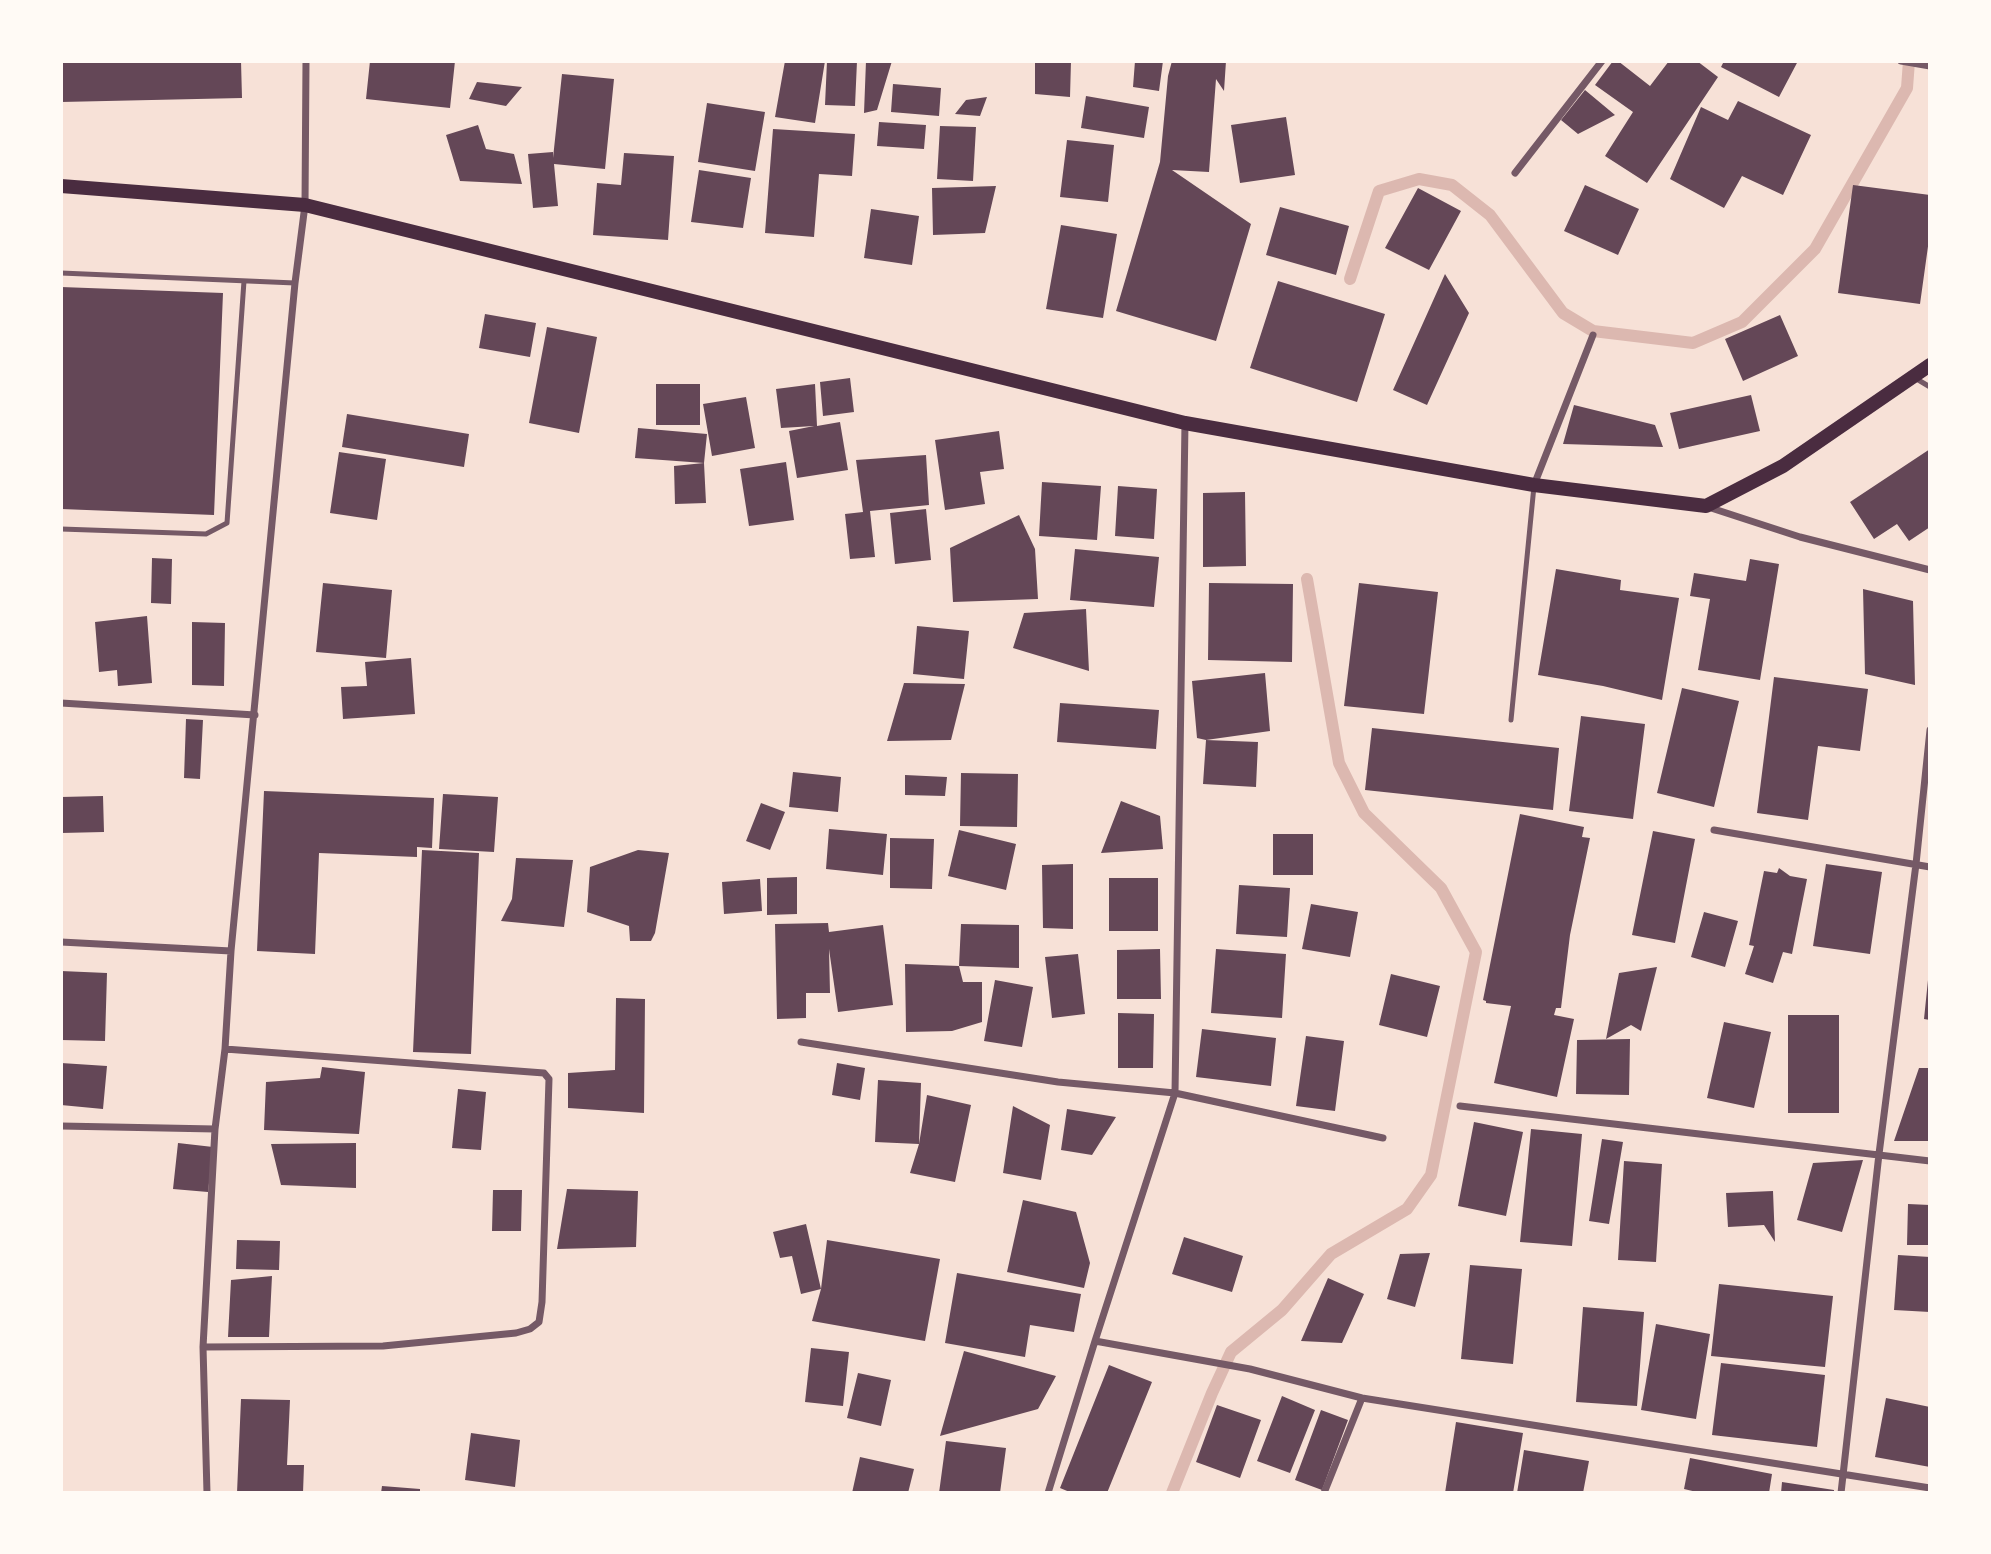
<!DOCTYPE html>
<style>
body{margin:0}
#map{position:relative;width:1991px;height:1554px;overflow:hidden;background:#f7e1d7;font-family:Inter,sans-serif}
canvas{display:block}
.frame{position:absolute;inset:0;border:63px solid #fffaf5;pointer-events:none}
</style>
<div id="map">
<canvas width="1991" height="1554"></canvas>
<div class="frame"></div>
</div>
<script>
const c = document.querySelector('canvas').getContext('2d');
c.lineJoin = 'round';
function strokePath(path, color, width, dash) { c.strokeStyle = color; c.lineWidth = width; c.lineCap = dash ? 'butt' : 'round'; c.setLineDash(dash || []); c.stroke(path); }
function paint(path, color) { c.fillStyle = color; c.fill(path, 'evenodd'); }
strokePath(new Path2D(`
 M1350,279L1379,191L1419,179L1452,185L1490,215L1563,313L1593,331L1693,343L1742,322L1815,249L1907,88L1909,61
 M1172,1493L1212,1393L1231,1352L1282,1310L1331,1254L1407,1209L1431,1175L1476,952L1441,888L1364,813L1339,763L1307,579`), '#dcb8b0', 12);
paint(new Path2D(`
 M61,61H241L242,98L61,102Z
 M370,61H455L450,108L366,99Z
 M785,61H825L815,123L775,117Z
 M827,61H857L855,106L825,105Z
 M866,61H892L877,110L864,113Z
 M1035,61H1071L1070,97L1035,94Z
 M1135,61H1163L1159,91L1133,87Z
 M1172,61H1226L1224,91L1216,79L1209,172L1172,170L1251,224L1216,341L1116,311L1160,162L1168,76Z
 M1613,61H1618L1650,86L1669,61H1697L1718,77L1647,183L1605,156L1633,112L1595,85Z
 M1724,61H1798L1779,97L1721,67Z
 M562,74L614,79L605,169L554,164L558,206L533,208L528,154L553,152V158Z
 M477,82L522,87L506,106L469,99Z
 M893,84L941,88L939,116L891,112Z
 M1585,90L1615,115L1578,134L1561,120Z
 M1086,96L1149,107L1144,138L1081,128Z
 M987,97L980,116L955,114L966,100Z
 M1738,101L1811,135L1783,195L1742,176L1724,208L1670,179L1701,107L1728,120Z
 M707,103L765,112L755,171L698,162Z
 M1286,117L1295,175L1240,183L1231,125Z
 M879,122L926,125L924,149L877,146Z
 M478,125L486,149L514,154L522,184L460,181L446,135Z
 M940,126L976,127L973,181L937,179Z
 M773,129L855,134L852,176L819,174L814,237L765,233Z
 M1067,140L1114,145L1108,202L1060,197Z
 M624,153L674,156L668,240L593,235L597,183L621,185Z
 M699,170L751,178L743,228L691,222Z
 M1585,185L1639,209L1618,255L1564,231Z
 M1853,185L1930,195V232L1920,304L1838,293Z
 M996,186L985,233L933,235L932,188Z
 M1418,188L1461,211L1429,270L1385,248Z
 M1280,207L1349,226L1336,275L1266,255Z
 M871,209L919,216L912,265L864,258Z
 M1061,225L1117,234L1103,318L1046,309Z
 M1445,274L1469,313L1427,405L1393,390Z
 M1278,281L1385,314L1357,402L1250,368Z
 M61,287L223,293L214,515L61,509Z
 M485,314L536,323L530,357L479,348Z
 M1780,315L1798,356L1743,381L1725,339Z
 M547,327L597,337L579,433L529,423Z
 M850,378L854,412L823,416L820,382Z
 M656,384H700V425H656Z
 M815,384L817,426L840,422L848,470L797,478L789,431L814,426L781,428L776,389Z
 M1751,395L1760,431L1679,449L1670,413Z
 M746,397L755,448L712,456L703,404Z
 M1574,405L1655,425L1663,447L1563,444Z
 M347,414L469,434L464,467L342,447Z
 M638,428L707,434L704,463L706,503L675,504L674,466L704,463L635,458Z
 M999,431L1004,469L980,472L985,504L945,510L935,440Z
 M1930,449V527L1909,541L1897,524L1874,539L1850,502Z
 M339,452L386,459L377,520L330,513Z
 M926,455L929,505L870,511L875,557L850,559L845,514L863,512L856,460Z
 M786,462L794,520L749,526L740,469Z
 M1042,482L1101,486L1097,540L1039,536Z
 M1118,486L1157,489L1154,539L1115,536Z
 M1245,492L1246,566L1203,567V493Z
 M926,509L931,560L895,564L890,513Z
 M1019,515L1035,549L1038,599L953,602L950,548Z
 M1075,549L1159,557L1154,607L1070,600Z
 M152,558L172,559L171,604L151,603Z
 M1750,559L1779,564L1760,680L1698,670L1710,599L1690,596L1694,573L1746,581Z
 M1556,569L1621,580L1620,590L1679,598L1662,700L1603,686L1538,675Z
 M323,583L392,590L386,658L316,652Z
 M1209,583L1293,584L1292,662L1208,660Z
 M1359,583L1438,592L1424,714L1344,706Z
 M1863,589L1913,601L1915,685L1865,674Z
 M1086,609L1089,671L1013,648L1024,613Z
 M147,616L152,683L118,686L117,670L99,672L95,622Z
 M192,622L225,623L224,686L192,685Z
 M917,626L969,631L964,679L913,674Z
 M411,658L415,714L343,719L341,687L367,686L365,662Z
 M1265,673L1270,731L1206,740L1258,742L1256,787L1203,784L1206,740L1197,738L1192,681Z
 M1774,677L1868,689L1860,751L1818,746L1808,820L1757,813Z
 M904,683L965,684L951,740L887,741Z
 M1682,688L1739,701L1714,807L1657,793Z
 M1060,703L1159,710L1156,749L1057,742Z
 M1581,716L1645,724L1633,819L1569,811Z
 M186,719L203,720L200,779L184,778Z
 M1372,728L1559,748L1553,810L1365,790Z
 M793,772L841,777L838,812L789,807Z
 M961,773L1018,774L1017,827L960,826Z
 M905,775L947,777L945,796L905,795Z
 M264,791L434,798L432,848L417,847V857L319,853L315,954L257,951Z
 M443,794L498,797L494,852L439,849Z
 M103,796L104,832L61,833V797Z
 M1121,801L1160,816L1163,849L1101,853Z
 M761,803L785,812L770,850L746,841Z
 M1520,814L1584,827L1582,837L1590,838L1570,935L1561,1008H1556L1554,1015L1574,1019L1557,1097L1494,1083L1511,1006L1486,1003V1001L1483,1000Z
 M829,829L887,834L883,875L826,869Z
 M959,830L1016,844L1006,890L948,876Z
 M1653,831L1695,839L1675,943L1632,935Z
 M1273,834H1313V875H1273Z
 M890,838L934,839L932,889L890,888Z
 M422,850L479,853L471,1054L413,1052Z
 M638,850L669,853L655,933L651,941H630L629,926L587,912L590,867Z
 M516,858L573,860L564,927L501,921L512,899Z
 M1073,864V929L1043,928L1042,865Z
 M1826,864L1882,872L1870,954L1813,946Z
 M1779,868L1790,876L1807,879L1792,954L1783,952L1773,983L1745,974L1754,946L1749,945L1764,871L1777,873Z
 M797,877V914L767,915V878Z
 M1109,878H1158V931H1109Z
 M760,879L762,911L724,914L722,882Z
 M1239,885L1290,888L1287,937L1236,934Z
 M1311,904L1358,912L1350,957L1302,949Z
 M1704,912L1738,921L1725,967L1691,957Z
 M828,923L829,932L883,925L893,1005L838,1012L829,949L830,993H806V1018L777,1019L775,924Z
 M961,924L1019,925V968L959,966Z
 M1160,949L1161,999H1117V950Z
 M1216,949L1286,954L1282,1018L1211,1013Z
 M1078,954L1085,1014L1052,1018L1045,957Z
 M905,964L959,966L963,982H982V1022L952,1031L906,1032Z
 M1657,967L1641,1031L1631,1025L1606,1039L1619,973Z
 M61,971L107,973L105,1041L61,1040Z
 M1391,974L1440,986L1427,1037L1379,1025Z
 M995,980L1033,987L1022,1047L984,1041Z
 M1928,980H1930V1020L1924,1019Z
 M616,998L645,999L644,1113L568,1108V1073L615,1070Z
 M1118,1013L1154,1014L1153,1068H1118Z
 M1788,1015H1839V1113H1788Z
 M1724,1022L1771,1032L1754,1108L1707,1098Z
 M1202,1029L1276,1038L1271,1086L1196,1077Z
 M1306,1036L1344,1041L1335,1111L1296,1106Z
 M1630,1039L1629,1095L1576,1094L1577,1040Z
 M61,1063L107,1066L103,1109L61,1105Z
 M837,1063L865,1068L860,1100L832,1095Z
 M322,1067L365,1072L359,1134L264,1130L266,1082L320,1078Z
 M1919,1068H1930V1141H1894Z
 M878,1080L921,1083L919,1144L927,1095L971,1105L955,1182L910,1173L919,1144L875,1142Z
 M458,1089L486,1092L481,1150L452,1148Z
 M1013,1106L1050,1125L1041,1180L1003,1173Z
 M1067,1109L1116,1117L1092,1155L1061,1150Z
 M1474,1122L1523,1132L1506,1216L1458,1206Z
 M1531,1129L1582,1134L1572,1246L1520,1242Z
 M1602,1139L1623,1142L1609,1224L1589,1221Z
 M178,1143L213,1147L208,1192L173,1189Z
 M356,1143V1188L281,1185L271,1144Z
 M1863,1160L1842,1232L1797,1220L1813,1163Z
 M1624,1161L1662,1164L1656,1262L1618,1260Z
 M567,1189L638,1191L636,1247L557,1249Z
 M493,1190H522L521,1231H492Z
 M1773,1191L1775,1242L1764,1225L1728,1227L1726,1193Z
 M1023,1200L1076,1212L1090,1263L1084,1288L1007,1272Z
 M1908,1204L1930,1205V1245H1907Z
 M806,1224L821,1289L801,1294L792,1256L780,1258L773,1232Z
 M1184,1237L1243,1256L1232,1292L1172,1274Z
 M237,1240L280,1241L279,1270L236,1269Z
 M827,1240L940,1259L925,1341L812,1321L821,1289Z
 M1430,1253L1415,1307L1387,1299L1400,1254Z
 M1898,1255L1930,1257V1312L1894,1310Z
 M1470,1265L1522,1269L1513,1364L1461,1359Z
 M957,1273L1081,1294L1074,1332L1030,1325L1025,1357L945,1343Z
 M272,1276L269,1337H228L231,1280Z
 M1328,1278L1364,1294L1342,1343L1301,1341Z
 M1719,1284L1833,1296L1825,1367L1711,1356Z
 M1583,1307L1644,1312L1637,1406L1576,1402Z
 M1656,1324L1710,1334L1696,1419L1641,1410Z
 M811,1348L849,1352L843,1406L805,1402Z
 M964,1351L1056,1376L1038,1409L940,1436Z
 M1721,1363L1825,1375L1817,1447L1712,1435Z
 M1109,1365L1152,1382L1107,1493H1072L1060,1488Z
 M858,1373L891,1380L881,1426L847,1418Z
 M1282,1396L1315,1410L1290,1473L1257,1461Z
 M1886,1398L1930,1407V1467L1875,1457Z
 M241,1399L290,1400L287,1465H304L303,1493H237Z
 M1217,1405L1261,1420L1240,1478L1196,1462Z
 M1321,1410L1348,1420L1322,1490L1295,1480Z
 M1456,1422L1523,1433L1513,1493H1445Z
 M471,1433L520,1440L515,1487L465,1480Z
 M946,1441L1006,1448L1000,1493H939Z
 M1524,1450L1589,1461L1583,1493H1517Z
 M860,1457L914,1469L908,1493H852Z
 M1690,1458L1772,1474L1769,1493H1701L1684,1489Z
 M1782,1482L1834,1490V1493H1781Z
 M382,1486L420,1489V1493H381Z`), '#644757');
strokePath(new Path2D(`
 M61,273L295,283
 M1915,378L1930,387
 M61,529L206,534L227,523L244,281
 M1511,720L1534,486`), '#755966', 5);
strokePath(new Path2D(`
 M1901,61L1930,66
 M1515,173L1602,61
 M1534,485L1593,335
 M1708,507L1800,537L1930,570
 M61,703L255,715
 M1714,830L1930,867
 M61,942L231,951
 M801,1042L1058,1082L1175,1093L1383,1138
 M1460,1106L1930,1161
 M61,1126L215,1129
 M1095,1341L1250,1369L1362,1398L1930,1488
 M203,1347L383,1346L516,1333L530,1329L539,1322L542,1302L549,1079L544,1073L225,1049
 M207,1493L203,1347L215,1129L225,1049L231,951L295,283L305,205L306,61
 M1048,1493L1095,1341L1175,1093L1185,423
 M1324,1493L1362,1398
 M1841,1493L1879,1154L1916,864L1930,730`), '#755966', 7);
strokePath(new Path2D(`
 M61,186L305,205L1185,423L1534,485L1706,506L1783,466L1930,365`), '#4a2c40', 14);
</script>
